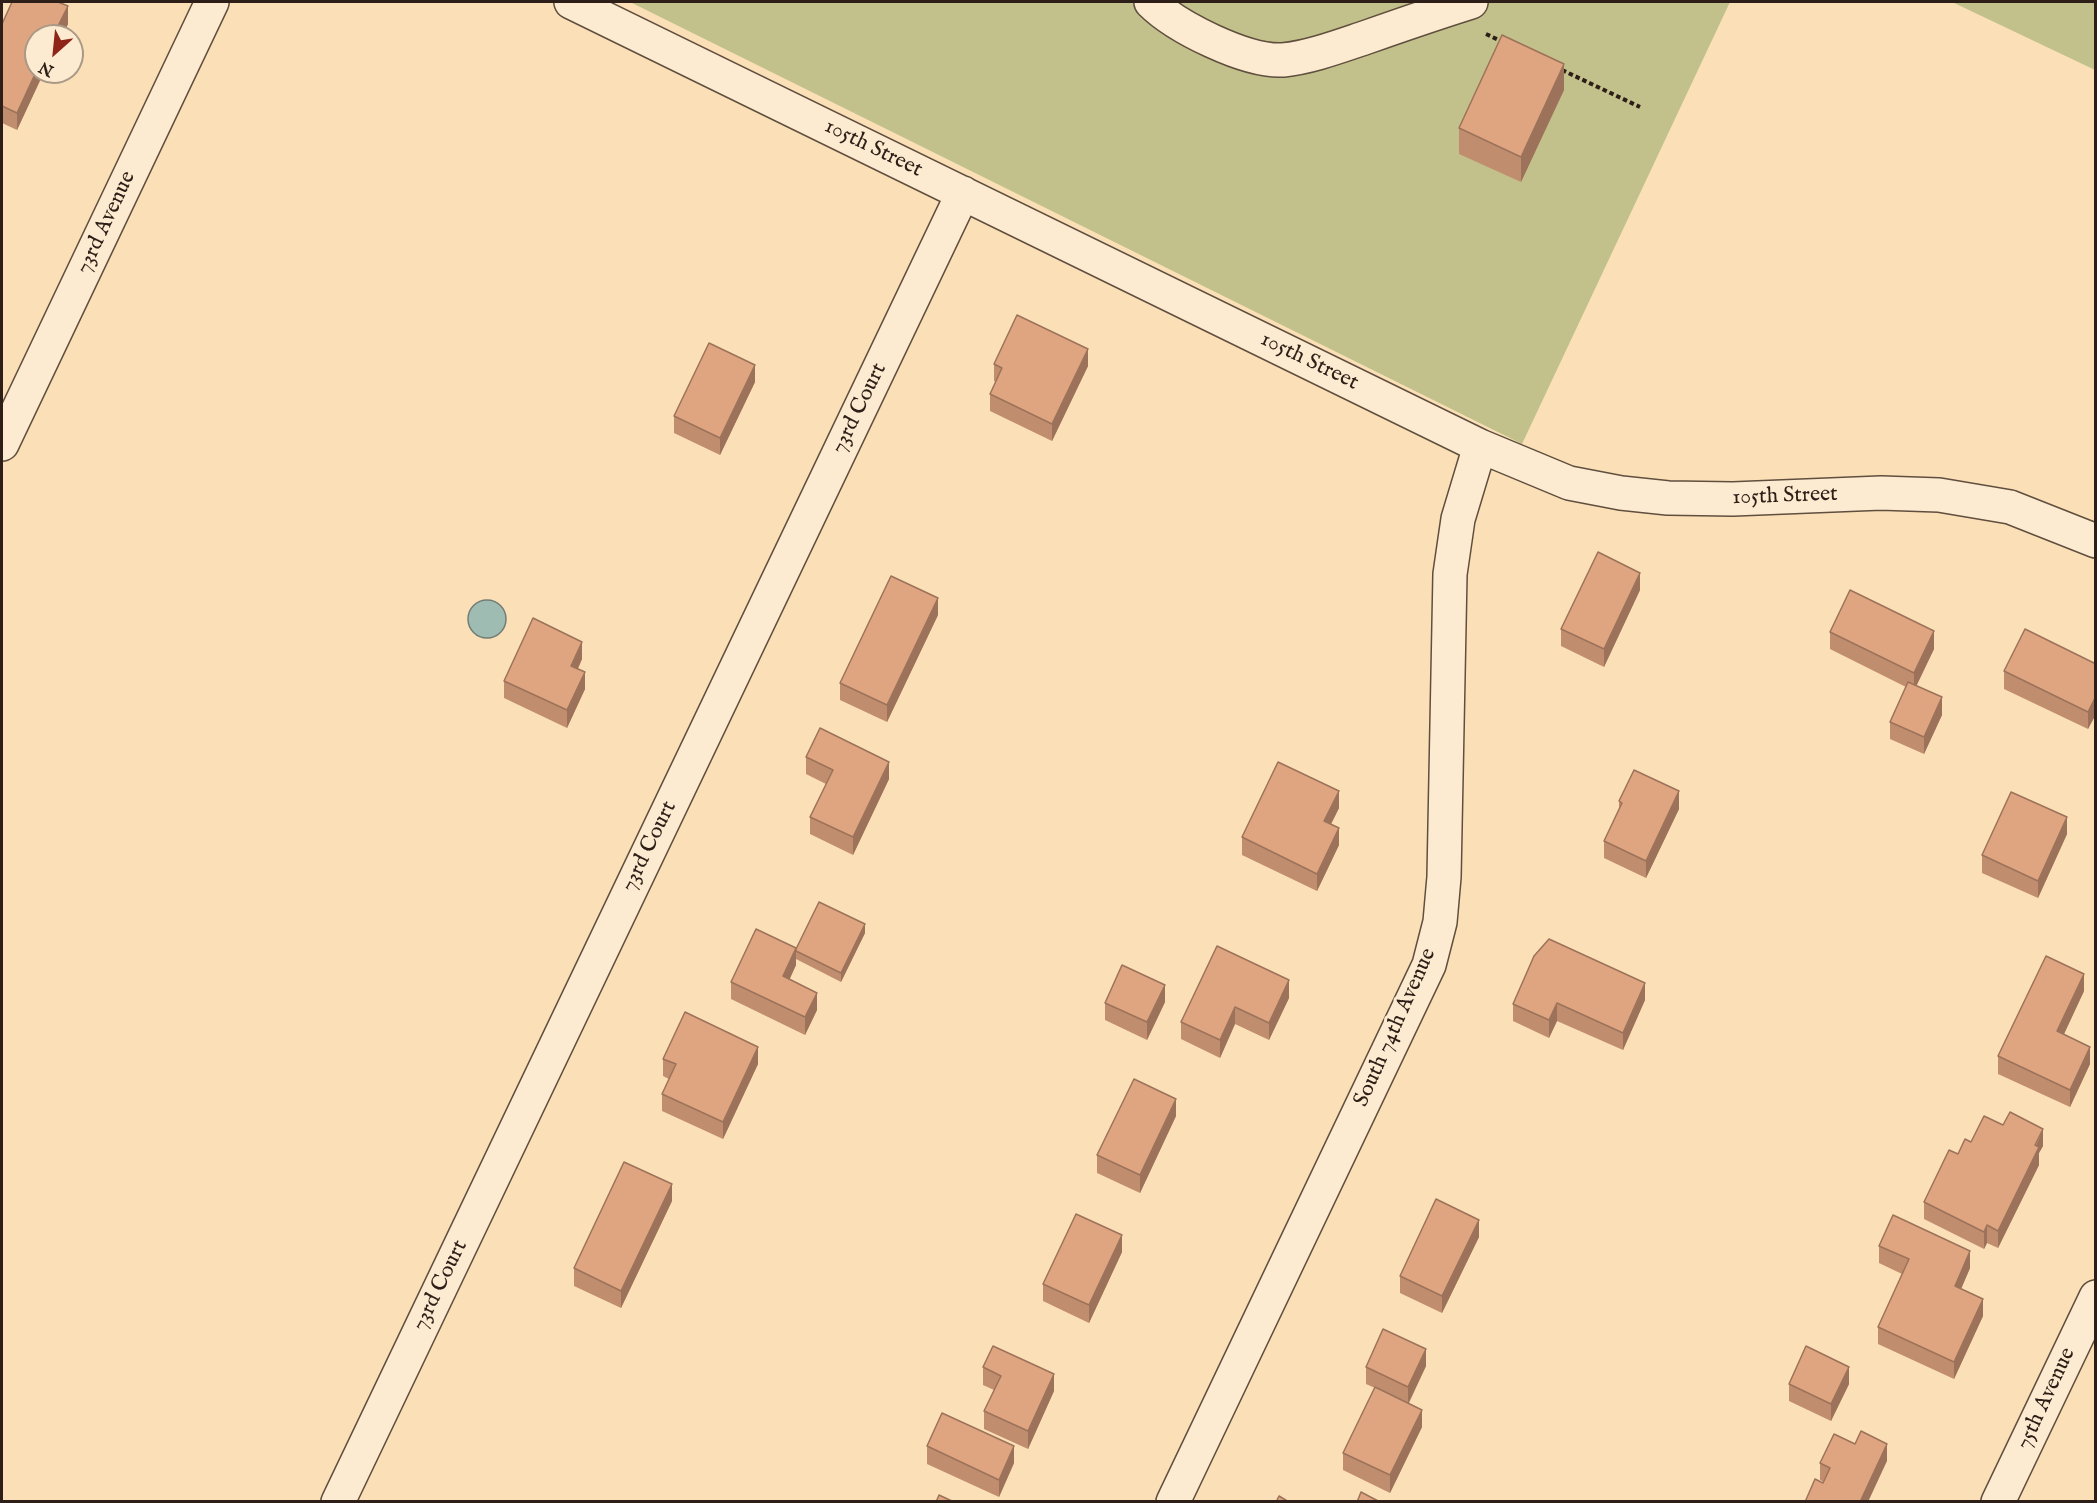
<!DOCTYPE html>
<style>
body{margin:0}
#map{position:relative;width:2097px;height:1503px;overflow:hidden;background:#fbe0b7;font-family:"IM FELL English",serif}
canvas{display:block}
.frame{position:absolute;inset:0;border:3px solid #2d1e17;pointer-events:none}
.north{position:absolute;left:24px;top:24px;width:60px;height:60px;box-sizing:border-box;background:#fcebd0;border:2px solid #a99986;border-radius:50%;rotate:207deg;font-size:16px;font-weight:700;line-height:24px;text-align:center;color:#2d1e17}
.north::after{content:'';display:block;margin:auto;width:21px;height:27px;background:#8f2418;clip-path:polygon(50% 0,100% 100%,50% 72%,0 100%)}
</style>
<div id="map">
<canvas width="2097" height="1503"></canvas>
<div class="frame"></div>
<div class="north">N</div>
</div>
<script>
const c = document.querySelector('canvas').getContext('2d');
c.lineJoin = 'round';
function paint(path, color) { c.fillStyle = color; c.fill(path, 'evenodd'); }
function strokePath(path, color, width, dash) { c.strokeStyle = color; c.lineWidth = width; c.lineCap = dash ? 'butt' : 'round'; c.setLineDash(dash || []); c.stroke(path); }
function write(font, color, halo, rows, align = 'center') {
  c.font = font + ' "IM FELL English",serif'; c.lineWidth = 6; c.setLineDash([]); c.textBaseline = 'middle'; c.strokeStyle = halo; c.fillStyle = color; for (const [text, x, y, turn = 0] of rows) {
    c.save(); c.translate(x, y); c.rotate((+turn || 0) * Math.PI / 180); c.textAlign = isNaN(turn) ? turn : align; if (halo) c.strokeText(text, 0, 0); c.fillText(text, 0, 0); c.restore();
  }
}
paint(new Path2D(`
 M630,2H1730L1522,444Z
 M1952,2H2095V70Z`), '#c3c18b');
const water = new Path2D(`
 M468 619a19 19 0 1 1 38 0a19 19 0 1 1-38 0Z`);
paint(water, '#9fbcb3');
strokePath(water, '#717d75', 1.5);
const minor = new Path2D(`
 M571,2L1480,446L1569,483L1621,493L1668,498L1733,499L1881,493L1939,495L2010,507L2096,541
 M1151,2C1176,27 1246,62 1283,60C1311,57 1340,46 1367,37C1401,25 1436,13 1471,2
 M2,444L212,2
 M338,1502L963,193
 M1173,1502L1429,965L1440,922L1444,877L1450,574L1458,519L1480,446
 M1998,1502L2096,1297`);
strokePath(minor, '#604e3f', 36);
strokePath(new Path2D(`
 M1486,34L1503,42
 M1562,70L1640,107`), '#2d1e17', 4, [4.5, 3]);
strokePath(minor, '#fcebd0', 33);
paint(new Path2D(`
 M2,24H68L62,36H36V72H44L17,130L2,123Z
 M1564,90L1521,182L1459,154V128Z
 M994,364L1088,366L1052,441L990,411V394L996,382L994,381Z
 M755,382L720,455L674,433V416Z
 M1640,590L1604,667L1561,646V629Z
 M938,615L887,722L840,700V683Z
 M1830,632L1934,649L1916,686L1942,715L1924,754L1890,739V722L1906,687L1830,649Z
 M582,659L578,669L585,689L567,728L504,698V681Z
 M2096,664V714L2088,729L2004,689V671Z
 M806,757L889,779L853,855L810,834V817L826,784L806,774Z
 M1619,801L1679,809L1646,878L1604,858V841L1619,809Z
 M1339,808L1331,824L1339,845L1317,891L1242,855V837Z
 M2067,834L2038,898L1982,873V855Z
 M865,933L841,982L796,959V965L789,980L817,1010L805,1035L731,999V982L796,948Z
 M1217,946L1289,998L1269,1040L1235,1024L1220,1058L1181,1039V1022Z
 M2084,991L2064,1034L2090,1064L2070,1107L1998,1074V1056Z
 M1645,1000L1623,1050L1557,1021L1549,1038L1513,1021V1004Z
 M1165,1002L1147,1040L1105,1020V1003Z
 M663,1059L758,1064L723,1139L662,1111V1094L669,1079L663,1076Z
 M1176,1116L1140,1193L1097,1173V1155Z
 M1971,1142L2043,1146L2039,1153V1165L1998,1248L1987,1243L1984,1249L1924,1219V1202L1958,1154Z
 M672,1201L621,1308L574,1286V1268Z
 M1479,1237L1442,1313L1400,1293V1276Z
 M1879,1246L1970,1268L1961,1289L1983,1316L1954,1379L1878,1344V1327L1902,1274L1879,1263Z
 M1122,1252L1089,1323L1043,1301V1284Z
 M1426,1366L1409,1403L1422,1427L1390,1493L1343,1470V1453L1375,1388L1366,1384V1367Z
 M983,1367L1054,1391L1028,1449L984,1429V1411L994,1390L983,1385Z
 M1789,1384H1849L1831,1421L1789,1401Z
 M927,1446L1014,1463L999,1497L927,1464Z
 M1887,1461L1823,1483L1824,1482L1820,1480V1463Z`), '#c08d6e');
paint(new Path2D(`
 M68,6V24L62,36H53Z
 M1564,64V90L1521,182V157Z
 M36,72H44L17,130V113Z
 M1088,349V366L1052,441V424Z
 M755,365V382L720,455V438Z
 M1640,573V590L1604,667V649Z
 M938,598V615L887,722V705Z
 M1934,631V649L1914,691V673Z
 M582,642V659L571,683V666Z
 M585,672V689L567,728V710Z
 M2096,696V714L2088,729V712Z
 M1942,697V715L1924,754V737Z
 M889,762V779L853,855V837Z
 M1339,791V808L1324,838V821Z
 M1679,791V809L1646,878V861Z
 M2067,817V834L2038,898V881Z
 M1339,828V845L1317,891V874Z
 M865,924V933L841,982V973Z
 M796,948V965L783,994V976Z
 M2084,974V991L2057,1049V1031Z
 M1289,980V998L1269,1040V1023Z
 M1645,983V1000L1623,1050V1033Z
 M1165,985V1002L1147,1040V1022Z
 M817,993V1010L805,1035V1017Z
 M1557,1003V1021L1549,1038V1020Z
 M1235,1007V1024L1220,1058V1040Z
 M758,1047V1064L723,1139V1122Z
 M2090,1047V1064L2070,1107V1090Z
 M1176,1099V1116L1140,1193V1175Z
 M2043,1129V1146L2039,1153V1165L1998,1248V1231Z
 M672,1184V1201L621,1308V1291Z
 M1479,1220V1237L1442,1313V1296Z
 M1987,1225V1243L1984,1249V1232Z
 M1122,1235V1252L1089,1323V1305Z
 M1970,1251V1268L1955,1303V1286Z
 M1983,1299V1316L1954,1379V1362Z
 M1426,1349V1366L1408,1404V1387Z
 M1849,1367V1384L1831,1421V1404Z
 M1054,1374V1391L1028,1449V1431Z
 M1422,1410V1427L1390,1493V1475Z
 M1887,1444V1461L1868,1502H1860Z
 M1014,1446V1463L999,1497V1480Z`), '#9c735a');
const building = new Path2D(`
 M12,2H58L68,6L53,36H36V72L17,113L2,106V24Z
 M1502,35L1564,64L1521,157L1459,128Z
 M1017,315L1088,349L1052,424L990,394L1002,368L994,364Z
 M709,343L755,365L720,438L674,416Z
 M1598,552L1640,573L1604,649L1561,629Z
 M891,576L938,598L887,705L840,683Z
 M1850,590L1934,631L1914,673L1830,632Z
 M533,618L582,642L571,666L585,672L567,710L504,681Z
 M2025,629L2096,664V696L2088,712L2004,671Z
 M1908,682L1942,697L1924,737L1890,722Z
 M820,728L889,762L853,837L810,817L833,770L806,757Z
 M1278,762L1339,791L1324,821L1339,828L1317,874L1242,837Z
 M1634,770L1679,791L1646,861L1604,841L1622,803L1619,801Z
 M2011,792L2067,817L2038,881L1982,855Z
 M819,902L865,924L841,973L796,951V949Z
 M756,929L796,948L783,976L817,993L805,1017L731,982Z
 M1549,939L1645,983L1623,1033L1557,1003L1549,1020L1513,1004L1534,956Z
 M1217,946L1289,980L1269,1023L1235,1007L1220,1040L1181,1022Z
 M2046,956L2084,974L2057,1031L2090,1047L2070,1090L1998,1056Z
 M1122,965L1165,985L1147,1022L1105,1003Z
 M685,1012L758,1047L723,1122L662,1094L676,1064L663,1059Z
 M1134,1079L1176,1099L1140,1175L1097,1155Z
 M2010,1112L2043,1129L2035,1145L2039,1147L1998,1231L1987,1225L1984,1232L1924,1202L1949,1150L1958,1154L1965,1139L1971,1142L1984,1116L2003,1125Z
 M624,1162L672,1184L621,1291L574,1268Z
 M1436,1199L1479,1220L1442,1296L1400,1276Z
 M1076,1214L1122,1235L1089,1305L1043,1284Z
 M1893,1215L1970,1251L1955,1286L1983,1299L1954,1362L1878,1327L1909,1259L1879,1246Z
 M1383,1329L1426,1349L1408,1387L1366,1367Z
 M993,1346L1054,1374L1028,1431L984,1411L1001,1376L983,1367Z
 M1806,1346L1849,1367L1831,1404L1789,1384Z
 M1375,1387L1422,1410L1390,1475L1343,1453Z
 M942,1413L1014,1446L999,1480L927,1446Z
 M1861,1431L1887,1444L1860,1502H1805L1815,1479L1823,1483L1830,1468L1820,1463L1834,1434L1855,1444Z
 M1361,1492L1380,1502H1357Z
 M939,1495L954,1502H936Z
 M1279,1496L1289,1502H1276Z`);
paint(building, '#dfa480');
strokePath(building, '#9c735a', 1.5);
write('22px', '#2d1e17', '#fcebd0', [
 ["105th Street",873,149,26],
 ["73rd Avenue",107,223,-65],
 ["105th Street",1309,362,26],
 ["73rd Court",860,409,-64],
 ["105th Street",1785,497,-2],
 ["73rd Court",650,847,-64],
 ["South 74th Avenue",1396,1028,-66],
 ["73rd Court",441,1286,-64],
 ["75th Avenue",2047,1399,-65]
]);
</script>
